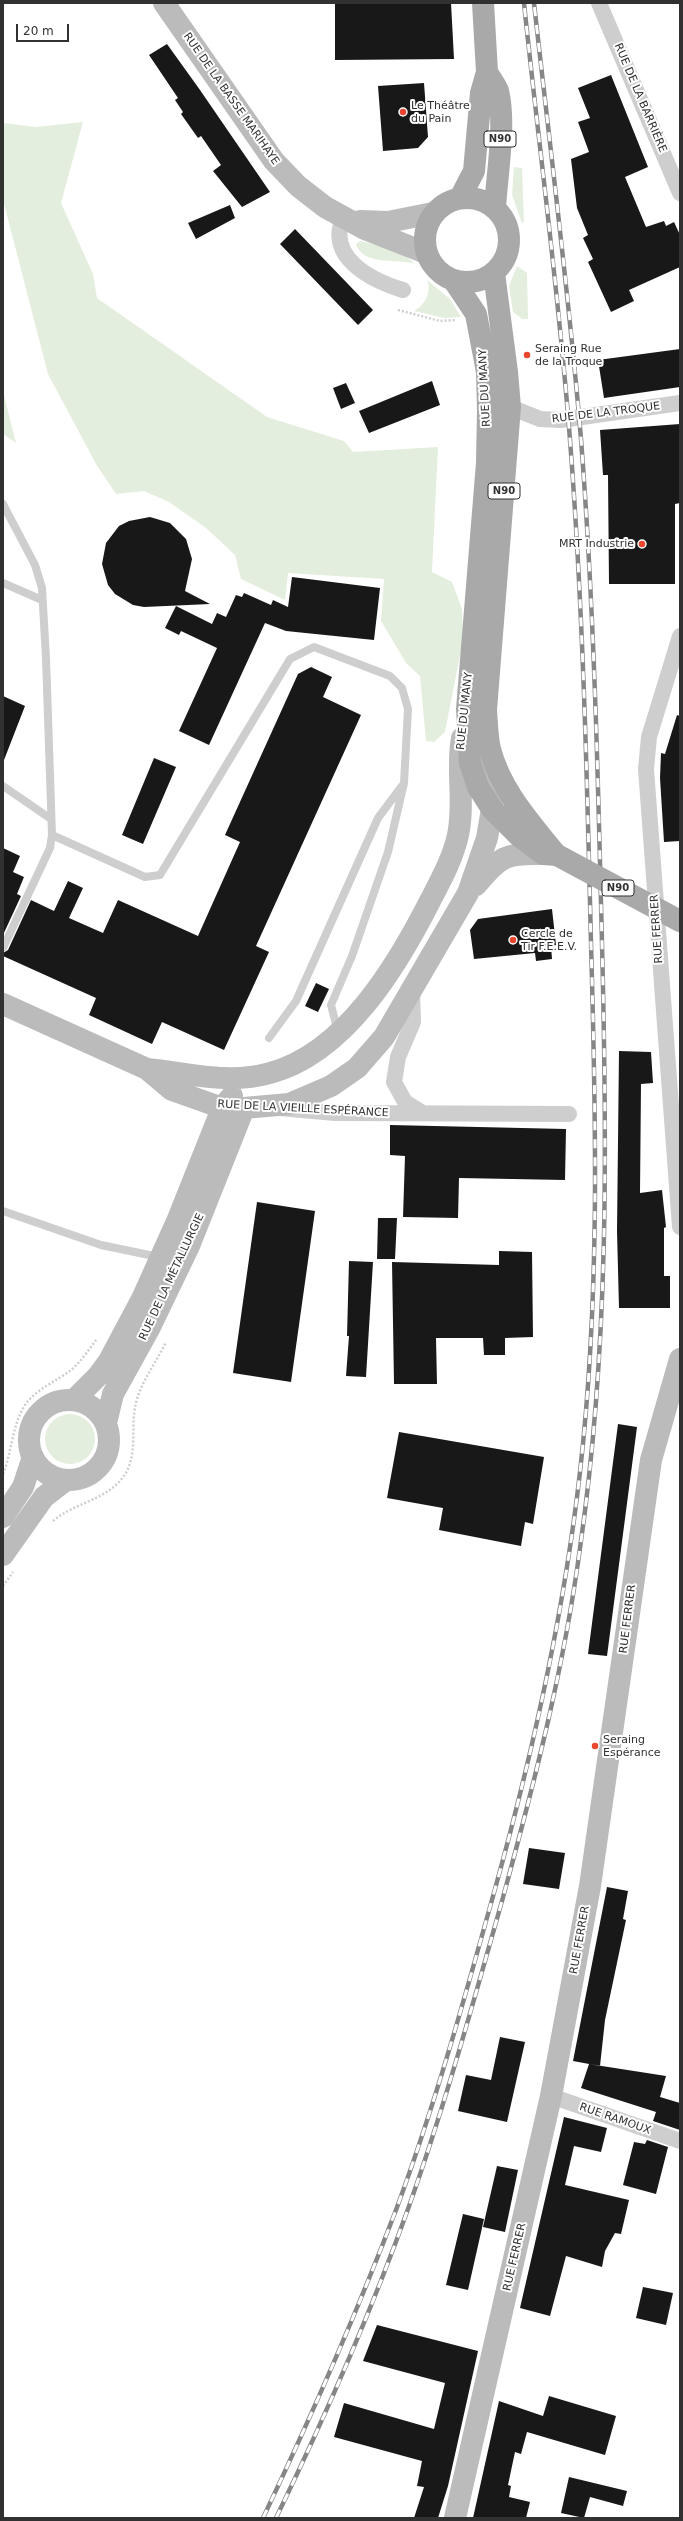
<!DOCTYPE html>
<meta charset="utf-8">
<style>
body{margin:0}
#map{position:relative;width:683px;height:2521px;overflow:hidden;background:#fff;font-family:"DejaVu Sans",sans-serif}
canvas{display:block}
.frame{position:absolute;inset:0;border:4px solid #313131;pointer-events:none}
.scale{position:absolute;left:16px;top:24px;width:53px;height:18px;box-sizing:border-box;border:2px solid #313131;border-top:0;padding-left:5px;font-size:12px;line-height:14px;white-space:nowrap;color:#313131;-webkit-text-stroke:3px #fff;paint-order:stroke}
</style>
<div id="map">
<canvas width="683" height="2521"></canvas>
<div class="frame"></div>
<div class="scale">20 m</div>
</div>
<script>
const c = document.querySelector('canvas').getContext('2d');
c.lineJoin = 'round';
function paint(path, color) { c.fillStyle = color; c.fill(path, 'evenodd'); }
function strokePath(path, color, width, dash) { c.strokeStyle = color; c.lineWidth = width; c.lineCap = dash ? 'butt' : 'round'; c.setLineDash(dash || []); c.stroke(path); }
function write(font, color, halo, rows, align = 'center') {
  c.font = font + ' "DejaVu Sans",sans-serif'; c.lineWidth = 4; c.setLineDash([]); c.textBaseline = 'middle'; c.strokeStyle = halo; c.fillStyle = color; for (const [text, x, y, turn = 0] of rows) {
    c.save(); c.translate(x, y); c.rotate((+turn || 0) * Math.PI / 180); c.textAlign = isNaN(turn) ? turn : align; if (halo) c.strokeText(text, 0, 0); c.fillText(text, 0, 0); c.restore();
  }
}
paint(new Path2D(`
 M83,122L61,203L93,274L97,298L267,417L344,441L353,452L438,447L432,572L452,582L462,609L463,640L445,732L434,742L426,741L420,676L406,663L381,621L384,579L288,573L285,600L241,579L235,555L206,528L169,502L144,491L116,494L96,464L48,374L3,200V123L36,127Z
 M514,167L522,168L524,222L522,223L512,195Z
 M360,241C378,245 402,250 415,264C399,258 363,267 356,244Z
 M517,266L527,273L528,319H522L513,312L509,286Z
 M427,280L450,299L461,317L444,318L414,311C425,305 432,292 427,280Z
 M3,391L16,443L3,434Z
 M45 1439a25 25 0 1 1 50 0a25 25 0 1 1-50 0Z`), '#e4eede');
paint(new Path2D(`
 M335,3H451L454,59L335,60Z
 M167,44L200,90L270,192L242,207L213,171L221,165L201,136L198,138L181,114L183,112L175,100L178,98L149,55Z
 M611,75L648,167L625,177L646,227L664,221L666,226L674,222L680,235V267L629,290L634,301L611,312L588,262L593,259L583,238L588,235L577,208L571,159L589,152L578,122L590,118L578,88Z
 M424,83L428,137L418,148L383,151L378,86Z
 M230,205L235,218L196,239L188,223Z
 M295,229L373,310L358,325L280,244Z
 M680,349V387L604,398L598,360Z
 M432,381L440,405L369,433L359,411Z
 M346,383L355,403L341,409L333,388Z
 M680,424V503L675,504V584H609L608,475H603L600,430Z
 M150,517L170,523L186,539L192,559L185,591L210,604L144,607L133,605L115,594L108,585L102,564L106,543L119,526L129,521Z
 M292,577L380,588L374,640L286,631L265,623L209,745L179,731L217,648L181,631L179,635L165,628L176,606L212,624L217,613L226,617L236,595L242,597L244,593L271,605L273,600L288,607Z
 M311,667L332,677L323,697L361,715L256,946L269,952L224,1050L162,1022L152,1044L89,1015L96,998L3,956V953L8,950L31,900L54,911L68,881L83,888L69,918L103,933L118,900L198,936L240,842L225,835L298,674Z
 M3,696L25,706L4,760H3Z
 M677,715L680,716V841L664,842L660,778L661,753L665,754Z
 M154,758L176,767L143,844L122,835Z
 M3,848L20,856L13,872L24,877L17,894L21,896L3,935Z
 M552,909L556,945L551,946L552,959L536,961L535,953L474,959L470,930L478,919Z
 M316,983L329,989L318,1012L305,1006Z
 M619,1051L651,1052L653,1083L641,1084L640,1193L662,1190L666,1227L664,1228V1276H670V1308H619L617,1231Z
 M390,1125L566,1129L565,1180L459,1178L458,1218L403,1217L405,1156L390,1155Z
 M257,1202L315,1211L291,1382L233,1373Z
 M378,1218H397L395,1259H377Z
 M499,1251L532,1252L533,1337L505,1338V1355H484L483,1338H436L437,1384H394L392,1262L499,1265Z
 M349,1261L373,1262L366,1377L346,1376L349,1336H347Z
 M618,1424L637,1427L607,1656L588,1654Z
 M399,1432L544,1457L533,1524L525,1522L521,1546L439,1530L443,1508L387,1498Z
 M529,1848L565,1853L559,1889L523,1884Z
 M607,1887L628,1891L623,1919L626,1920L605,2020L600,2066L573,2061Z
 M500,2037L525,2042L507,2122L458,2111L466,2075L491,2080Z
 M589,2064L666,2076L660,2097L680,2103V2130L653,2121L656,2112L581,2088Z
 M564,2117L607,2128L601,2152L574,2146L565,2185L629,2200L621,2234L615,2233L605,2251L602,2267L566,2256L550,2316L520,2308Z
 M647,2140L668,2147L656,2194L623,2185L634,2142L645,2144Z
 M497,2166L518,2170L505,2232L483,2227Z
 M463,2214L484,2219L468,2290L446,2285Z
 M643,2287L673,2293L666,2325L636,2318Z
 M377,2325L478,2351L448,2486L438,2518H414L424,2487L417,2486L422,2461L334,2437L344,2403L434,2429L445,2383L363,2361Z
 M549,2396L616,2416L605,2455L527,2432L521,2454L515,2452L508,2485L511,2486L509,2497L530,2502L526,2518H473L499,2401L543,2416Z
 M569,2477L627,2491L623,2506L590,2497L584,2518L561,2513Z`), '#181818');
strokePath(new Path2D(`
 M398,310L440,321L456,320
 M3,1474C12,1452 12,1425 25,1405C36,1389 57,1381 71,1370C81,1362 89,1349 97,1339
 M53,1521C73,1504 100,1501 118,1483C142,1459 128,1428 137,1399C143,1379 157,1361 166,1342
 M3,1586L13,1572`), '#cecece', 2.5, [2, 2]);
strokePath(new Path2D(`
 M3,504L35,565L42,588L46,658L52,835L50,848L3,948
 M3,583L42,600
 M3,786L51,819
 M52,835L145,877L160,875L290,659L314,647L390,676L402,688L408,709L404,783L388,852L352,956L331,1005L338,1032
 M269,1038L296,1001L378,818L402,786
 M3,1211L101,1245L159,1257`), '#cecece', 8);
strokePath(new Path2D(`
 M599,3L680,193
 M344,217C324,257 373,281 403,290
 M510,407L540,419L561,420L680,403
 M680,636L649,737L646,769L680,1227
 M412,990L413,1022L398,1057L394,1082L405,1102L421,1112
 M280,1108L335,1113L569,1114
 M551,2096L680,2141`), '#cecece', 16);
strokePath(new Path2D(`
 M164,3L274,161L298,186L325,207L365,229L426,253
 M360,221L388,222L433,213
 M476,885C501,856 505,853 543,854
 M3,1004L147,1069L172,1090L217,1106L244,1108L289,1104L331,1086L357,1068L384,1037L468,893L487,838L492,809L491,783L482,751
 M147,1069C189,1073 228,1085 270,1073C345,1053 397,966 430,901C441,880 453,858 458,835C465,802 456,770 462,738
 M29 1440a40 40 0 1 1 80 0a40 40 0 1 1-80 0Z
 M74,1400L98,1376L109,1361L142,1299L178,1219L223,1106L232,1096
 M106,1423L113,1394L149,1329L189,1246L244,1108
 M3,1517L23,1487L33,1457
 M3,1555L44,1497L66,1480
 M455,2518L551,2096L590,1886L651,1460L680,1359`), '#bbb', 22);
strokePath(new Path2D(`
 M487,72C490,78 496,85 498,91C506,123 497,174 495,208
 M425 240a42 42 0 1 1 84 0a42 42 0 1 1-84 0Z
 M460,198L474,171L481,93L487,72L483,3
 M494,273L507,372L510,407L486,710C487,722 487,737 490,749C500,789 529,821 554,852
 M454,281L476,314L487,372L488,410L487,463L467,709L470,763L478,787L492,809L519,836L543,854L557,855`), '#a9a9a9', 22);
const rail = new Path2D(`
 M263,2518C311,2417 356,2315 396,2210C435,2105 465,1997 495,1889C533,1752 564,1613 580,1472C600,1296 596,1120 591,943C587,775 583,607 570,440C559,294 539,148 524,3
 M276,2518C325,2417 370,2315 408,2209C444,2108 473,2004 502,1901C534,1784 564,1668 580,1548C609,1347 607,1145 602,943C598,775 594,607 581,439C569,294 550,148 534,3`);
strokePath(rail, '#868686', 4.5);
strokePath(rail, '#fff', 3, [9]);
strokePath(new Path2D(`
 M557,855L680,921`), '#a9a9a9', 22);
for (const [x, y, r, color] of [
 [403,112,4,"#eb462f"],
 [527,355,4,"#eb462f"],
 [642,544,4,"#eb462f"],
 [513,940,4,"#eb462f"],
 [595,1746,4,"#eb462f"]
]) { const dot = new Path2D(); dot.arc(x, y, r, 0, 2 * Math.PI); c.fillStyle = color; c.fill(dot); strokePath(dot, '#fff', 1.5); }
for (const [x, y, w] of [
 [500,139,32],
 [504,491,32],
 [618,888,32]
]) { const box = new Path2D(); box.roundRect(x - w / 2, y - 8, w, 16, 3); c.fillStyle = '#fff'; c.fill(box); strokePath(box, '#313131', 1); }
write('bold 10px', '#313131', null, [
 ["N90",500,139],
 ["N90",504,491],
 ["N90",618,888]
]);
write('11px', '#313131', '#fff', [
 ["RUE DE LA BARRIÈRE",640,98,67],
 ["RUE DE LA BASSE MARIHAYE",231,99,55],
 ["RUE DU MANY",485,388,-93],
 ["RUE DE LA TROQUE",606,413,-7],
 ["RUE DU MANY",465,711,-84],
 ["RUE FERRER",657,929,-94],
 ["RUE DE LA VIEILLE ESPÉRANCE",303,1109,3],
 ["RUE DE LA MÉTALLURGIE",172,1277,-65],
 ["RUE FERRER",628,1619,-83],
 ["RUE FERRER",580,1940,-80],
 ["RUE RAMOUX",615,2119,19],
 ["RUE FERRER",515,2257,-77]
]);
write('11px', '#313131', '#fff', [
 ["Le Théâtre",411,106],
 ["du Pain",411,119],
 ["Seraing Rue",535,349],
 ["de la Troque",535,362],
 ["MRT Industrie",634,544,"right"],
 ["Cercle de",521,934],
 ["Tir F.E.E.V.",521,947],
 ["Seraing",603,1740],
 ["Espérance",603,1753]
], 'left');
</script>
